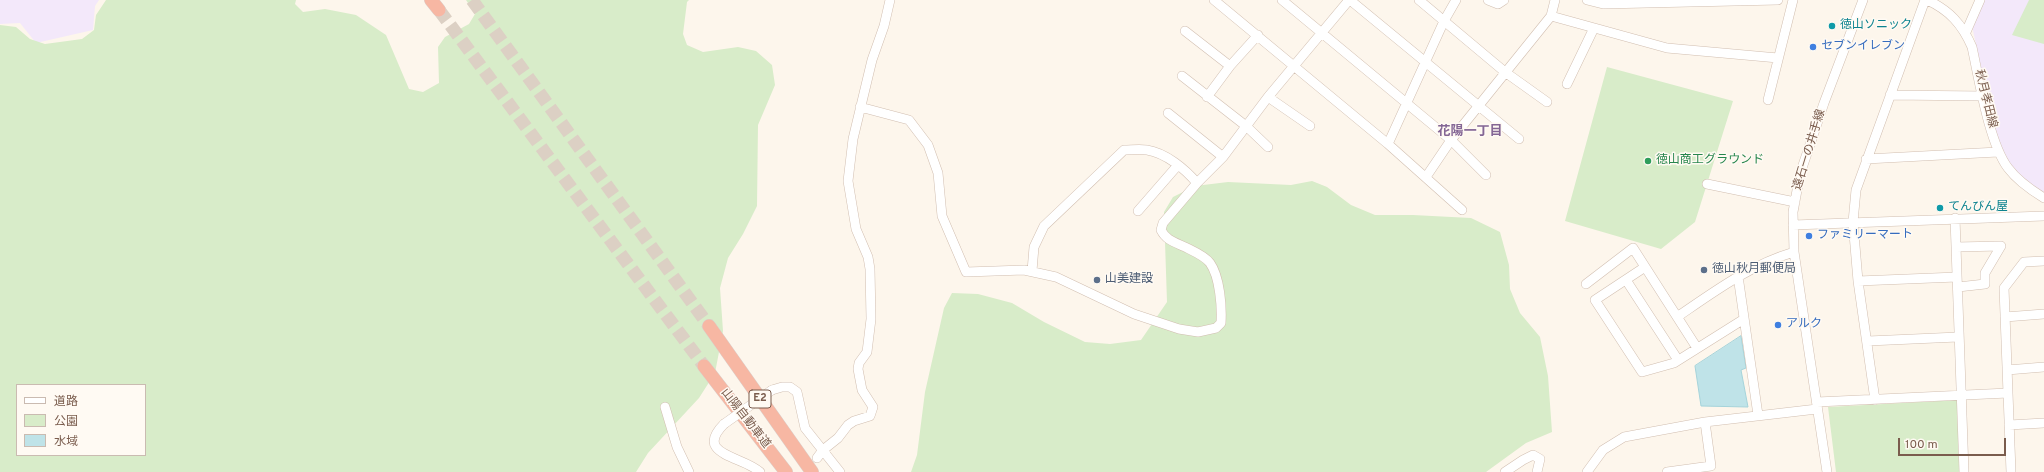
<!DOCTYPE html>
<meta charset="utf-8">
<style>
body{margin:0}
#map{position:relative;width:2044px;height:472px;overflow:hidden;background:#fdf6ec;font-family:Overpass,"Noto Sans JP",sans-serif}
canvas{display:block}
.legend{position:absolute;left:16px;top:384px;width:130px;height:72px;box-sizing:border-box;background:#fffaf3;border:1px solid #cabbb1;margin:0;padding:5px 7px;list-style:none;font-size:12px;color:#7a5c4d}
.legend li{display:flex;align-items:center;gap:8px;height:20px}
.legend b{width:20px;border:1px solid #cabbb1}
.scale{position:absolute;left:1898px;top:438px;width:108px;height:18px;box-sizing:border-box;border:2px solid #7a5c4d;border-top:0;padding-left:5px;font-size:12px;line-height:14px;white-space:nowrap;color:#7a5c4d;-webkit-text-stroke:3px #fffaf3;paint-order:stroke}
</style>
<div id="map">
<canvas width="2044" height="472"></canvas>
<ul class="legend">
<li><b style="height:5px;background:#fff"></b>道路</li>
<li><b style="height:11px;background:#d8ecc9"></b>公園</li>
<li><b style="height:11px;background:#bfe3e8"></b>水域</li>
</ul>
<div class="scale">100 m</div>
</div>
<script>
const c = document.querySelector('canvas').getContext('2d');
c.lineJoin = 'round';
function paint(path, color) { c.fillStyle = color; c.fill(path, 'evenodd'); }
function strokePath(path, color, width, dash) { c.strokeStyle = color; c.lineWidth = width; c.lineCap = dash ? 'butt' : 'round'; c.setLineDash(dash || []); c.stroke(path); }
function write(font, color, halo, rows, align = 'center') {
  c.font = font + ' Overpass,"Noto Sans JP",sans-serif'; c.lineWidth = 3; c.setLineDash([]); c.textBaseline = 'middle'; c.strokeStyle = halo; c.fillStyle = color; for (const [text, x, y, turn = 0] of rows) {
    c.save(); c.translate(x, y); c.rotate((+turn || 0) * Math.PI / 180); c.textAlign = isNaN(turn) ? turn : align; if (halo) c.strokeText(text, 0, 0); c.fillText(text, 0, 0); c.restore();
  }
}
paint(new Path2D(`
 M0,0H99L95,6L93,30L36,43L20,23L0,24Z
 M1983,0H2044V193L2028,184L2010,165L1996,137L1972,26Z`), '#f3e8fa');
paint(new Path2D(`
 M106,0H296L295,4L303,12L325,9L356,15L386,35L409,89L423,92L439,83L438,47L445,37L469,24L475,14L466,0H689L687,2L683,34L687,45L703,52L738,47L756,51L772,65L775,85L758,125L757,206L743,234L728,258L720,288L723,331L715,373L699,398L648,453L636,472H0V25L16,27L30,39L45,44L82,39L94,30L96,15ZM17,385H145V455H17Z
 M2029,0H2044V44L2012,35Z
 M1607,67L1733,101L1695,222L1661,249L1565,221Z
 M1312,181L1327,187L1351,205L1375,215H1413L1471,218L1500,232L1509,265L1510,289L1520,313L1540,337L1548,376L1552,432L1526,443L1486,472H911L917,455L925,392L944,308L952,293L978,294L1012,303L1044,322L1085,342L1110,344L1141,340L1167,302L1164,212L1173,197L1195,186L1228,182L1291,185Z
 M1958,400L1959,472H1836L1828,407Z`), '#d8ecc9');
const water = new Path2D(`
 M1741,336L1746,368L1741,370L1748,407L1701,406L1695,366Z`);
paint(water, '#bfe3e8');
strokePath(water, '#a5d3da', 1);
strokePath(new Path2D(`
 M472,0L709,326
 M439,10L704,366`), '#dcd0c4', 13, [13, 6]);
const minor = new Path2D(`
 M1214,0L1388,144L1462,210
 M1282,0L1451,140L1486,175
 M1350,0L1519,139
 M1419,0L1505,72L1547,102
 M1488,0L1498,4L1504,0
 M1587,0L1603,4L1778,0
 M1927,0C1949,10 1962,24 1972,47C1979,79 1989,143 2008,168C2017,180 2031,190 2044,198
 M1551,16L1667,48L1778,58
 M1185,31L1230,66
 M1966,32L1980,0
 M1182,76L1246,126L1268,147
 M1567,84L1594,28
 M1890,95L1983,96
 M1207,97L1230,66L1258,35
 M1268,97L1310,126
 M1768,100L1793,0
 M860,107L909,120L928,145L938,173L942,216L966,272L1024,270L1056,277L1134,314L1179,329L1198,332L1216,328L1221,323C1222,307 1220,277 1210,263C1205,256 1193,251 1185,247C1174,242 1166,240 1161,230L1163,223L1197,183L1223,157L1268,97L1349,0
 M1168,113L1223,157
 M1388,144L1444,21L1456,0
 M1866,159L1998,152
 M1426,177L1451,140L1551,16L1555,0
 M1707,184L1795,202
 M1138,211L1178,165
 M1955,218L1964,472
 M1793,225L2044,216
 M1956,247L2001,246L1985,273V284L1958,287
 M1645,267L1595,300L1642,372L1674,363L1744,319
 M1032,271L1034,247L1044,226L1124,150C1131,150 1140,149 1147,150C1166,153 1185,169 1197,183
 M1738,276L1758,415
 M1626,280L1678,360
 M1858,281L1957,277
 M1586,284L1633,248L1697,348
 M1677,317C1715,291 1750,265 1794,252
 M2005,317L2044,314
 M1868,341L1958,337
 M2007,370L2044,367
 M772,390L782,387H790L797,392L805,428L840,472
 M1875,400L1858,281L1853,222L1856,190L1925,0
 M1817,402L2008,393
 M665,407L677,447L689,472
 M724,424C693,455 743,456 760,472
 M2009,425L2044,423
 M817,458L823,450L838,438L848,425L854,421L870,416L873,407L862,390L858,369L859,363L867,352L871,319L870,269L868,257L856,229L848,181L853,139L872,60L884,26L890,0
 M1505,472L1523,460L1533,455L1540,459L1537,472
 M1587,472L1603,450L1624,437L1705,422L1817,409
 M1667,472L1711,466L1705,422
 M1827,472L1794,252L1793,212L1800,174L1824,103L1863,0
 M2011,472L2004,288L2024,262L2044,261`);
const highway = new Path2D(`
 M431,0L439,10
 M709,326L812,472
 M704,366L786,472`);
strokePath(minor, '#d1beb0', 10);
strokePath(highway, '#dad1cd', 14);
strokePath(minor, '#fff', 9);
strokePath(highway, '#f7b7a3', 13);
const minorBridge = new Path2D(`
 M724,424L772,390`);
strokePath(minorBridge, '#d1beb0', 10, []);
strokePath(minorBridge, '#fff', 9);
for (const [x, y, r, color] of [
 [1832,26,4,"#0f9aa8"],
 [1813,47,4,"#3f7fe0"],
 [1648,161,4,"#2e9e5b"],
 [1940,208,4,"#0f9aa8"],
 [1809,236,4,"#3f7fe0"],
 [1704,270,4,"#5c6f8a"],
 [1097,280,4,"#5c6f8a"],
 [1778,325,4,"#3f7fe0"]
]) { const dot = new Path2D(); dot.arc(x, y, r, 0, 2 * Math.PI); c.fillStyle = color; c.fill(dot); strokePath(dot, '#fffaf3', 1.5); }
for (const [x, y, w] of [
 [760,399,22]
]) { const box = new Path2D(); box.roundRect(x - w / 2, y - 9, w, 18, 3); c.fillStyle = '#fffaf3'; c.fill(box); strokePath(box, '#7a5c4d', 1); }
write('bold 11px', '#7a5c4d', null, [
 ["E2",760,399]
]);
write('12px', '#0d838f', '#fffaf3', [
 ["徳山ソニック",1840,26],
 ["てんびん屋",1948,208]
], 'left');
write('12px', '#366cbe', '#fffaf3', [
 ["セブンイレブン",1821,47],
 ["ファミリーマート",1817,236],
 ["アルク",1786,325]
], 'left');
write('12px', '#7a5c4d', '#fffaf3', [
 ["秋月孝田線",1985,99,76],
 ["遠石一の井手線",1810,150,-73],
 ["山陽自動車道",745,419,52]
]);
write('12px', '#27864d', '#fffaf3', [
 ["徳山商工グラウンド",1656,161]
], 'left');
write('12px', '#4e5e75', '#fffaf3', [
 ["徳山秋月郵便局",1712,270],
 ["山美建設",1105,280]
], 'left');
write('bold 13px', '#846695', '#fffaf3', [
 ["花陽一丁目",1470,132]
]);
</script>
